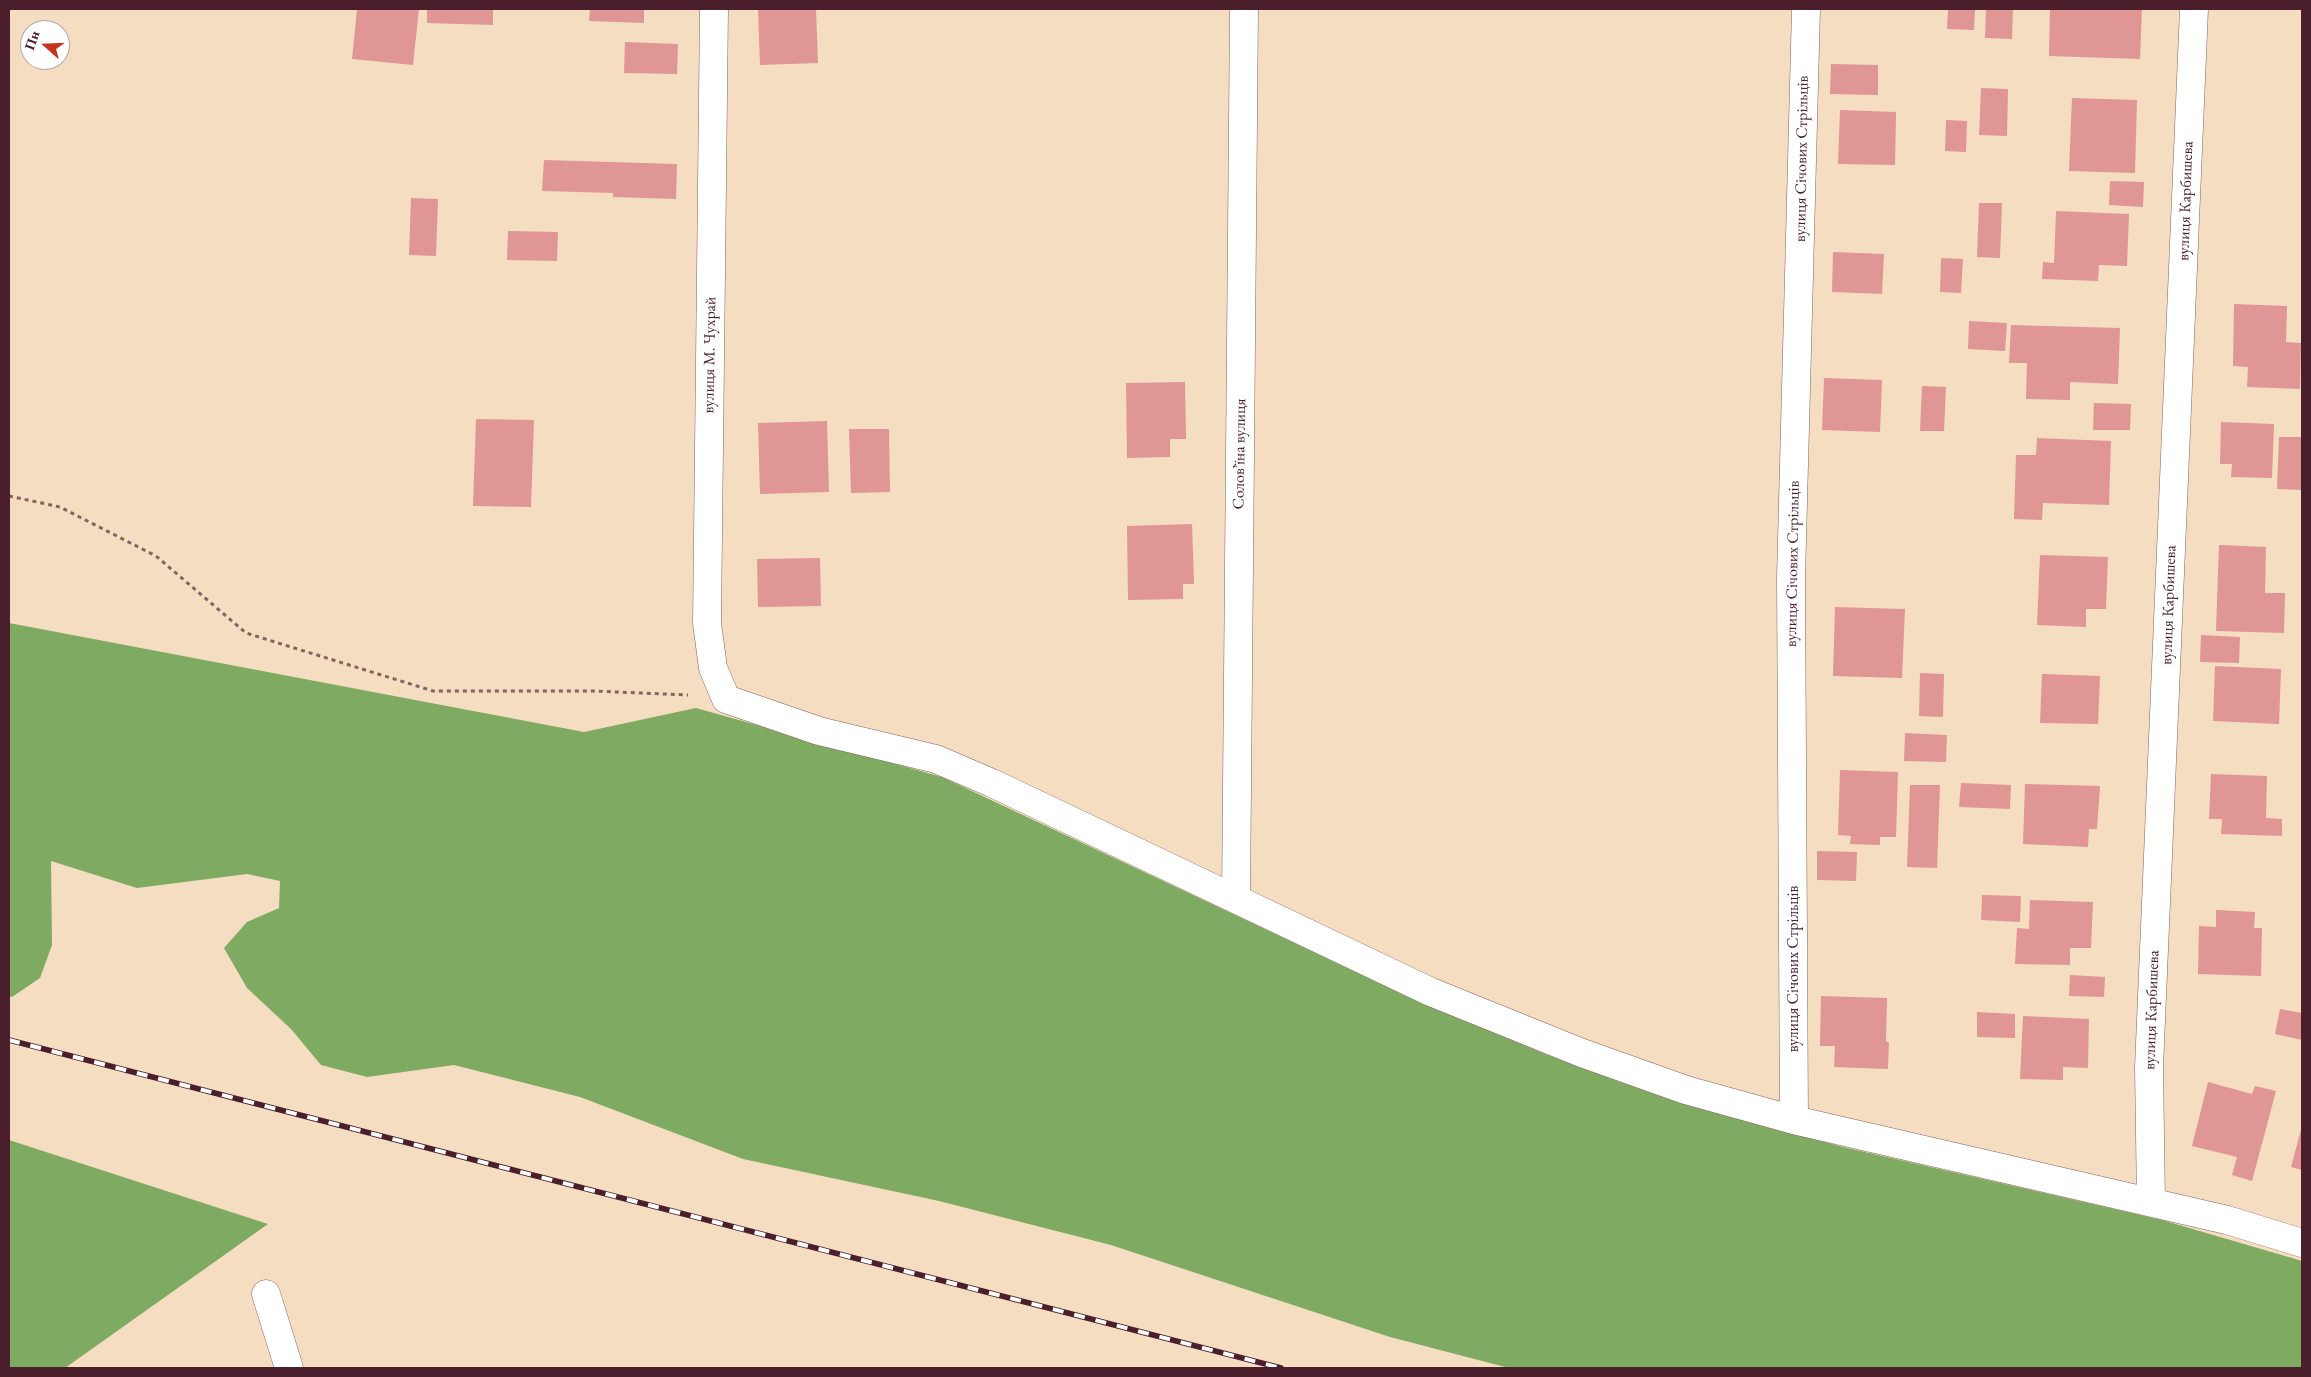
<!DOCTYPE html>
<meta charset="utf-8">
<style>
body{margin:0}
#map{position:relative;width:2311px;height:1377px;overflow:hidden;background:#f5ddc1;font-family:"EB Garamond",serif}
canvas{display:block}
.frame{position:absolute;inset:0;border:10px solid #4a1f2b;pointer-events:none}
.north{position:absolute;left:20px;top:20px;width:50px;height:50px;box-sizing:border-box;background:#fff;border:1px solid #b7a5aa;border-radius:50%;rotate:290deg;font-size:14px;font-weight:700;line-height:20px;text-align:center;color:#4a1f2b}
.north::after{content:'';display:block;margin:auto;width:18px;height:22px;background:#c8321e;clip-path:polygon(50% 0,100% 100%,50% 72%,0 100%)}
</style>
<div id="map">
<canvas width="2311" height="1377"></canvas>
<div class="frame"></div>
<div class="north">Пн</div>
</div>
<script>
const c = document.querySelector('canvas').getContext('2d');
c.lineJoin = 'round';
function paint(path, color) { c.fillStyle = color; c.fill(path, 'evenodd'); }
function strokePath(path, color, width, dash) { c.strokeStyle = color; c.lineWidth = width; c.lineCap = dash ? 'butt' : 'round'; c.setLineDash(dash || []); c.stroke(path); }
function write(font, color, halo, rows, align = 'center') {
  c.font = font + ' "EB Garamond",serif'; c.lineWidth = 5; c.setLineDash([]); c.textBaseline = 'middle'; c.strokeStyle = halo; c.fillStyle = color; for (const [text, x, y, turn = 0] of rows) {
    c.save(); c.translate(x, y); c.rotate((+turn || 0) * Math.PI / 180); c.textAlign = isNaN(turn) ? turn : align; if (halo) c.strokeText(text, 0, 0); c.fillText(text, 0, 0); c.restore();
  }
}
paint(new Path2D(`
 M9,623L584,732L696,708L942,777L1395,990L1545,1054L1668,1099L1843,1147L2162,1220L2302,1261V1368H1509L1390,1337L1111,1245L939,1201L743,1159L580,1097L454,1065L367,1077L321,1065L291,1029L247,988L224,948L247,922L279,908L280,881L247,874L137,888L51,861L52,945L40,978L12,997L9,996Z
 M9,1140L268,1224L65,1368H9Z`), '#7faa62');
paint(new Path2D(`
 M357,9H419L413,65L352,59Z
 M427,9H493V25L427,23Z
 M590,9H644V23L589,21Z
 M758,9H816L818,63L760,65Z
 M1948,9H1975L1974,30L1947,29Z
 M1986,9H2013L2012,39L1985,38Z
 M2050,9H2142L2140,59L2049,56Z
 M625,42L678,44L677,74L624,73Z
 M1831,64L1878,65V95L1830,94Z
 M1981,88L2008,89L2007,136L1979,135Z
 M2072,98L2137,100L2135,173L2069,171Z
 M1840,110L1896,112L1895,165L1838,164Z
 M1946,120L1967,121L1966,152L1945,151Z
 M544,160L677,164L676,199L613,197V193L542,191Z
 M2110,181L2144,182L2143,207L2109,205Z
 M411,198L438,199L436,256L409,255Z
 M1979,203H2002L2000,258L1977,257Z
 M2056,211L2129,214L2127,266L2099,265L2098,281L2042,279L2043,262L2054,263Z
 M508,231L558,232L557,261L507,260Z
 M1833,252L1884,254L1882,294L1832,292Z
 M1941,258L1963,259L1961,293L1940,292Z
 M2234,304L2287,306L2286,342L2301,343L2300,389L2247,387L2248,367L2233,366Z
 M1969,321L2007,323L2005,351L1968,349Z
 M2011,325L2120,328L2118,384L2070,382V400L2026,399L2027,363H2009Z
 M1824,378L1882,380L1880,432L1822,430Z
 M1185,382L1186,439H1170V457L1127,458L1126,383Z
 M1922,386L1946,387L1944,431H1920Z
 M2094,403L2131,404L2130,430H2093Z
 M476,419L534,420L531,507L473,506Z
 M827,421L829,492L760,494L758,423Z
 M2221,422L2274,424L2272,478L2231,477L2232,464H2220Z
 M849,429H889L890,492L851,493Z
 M2279,437H2302V490L2277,489Z
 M2037,438L2111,441L2109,505L2043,503L2042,520L2014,519L2016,455H2036Z
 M1192,524L1194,584H1183V599L1128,600L1127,526Z
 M2219,545L2266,547L2265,593H2285L2284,633L2216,631Z
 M2040,555L2108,557L2106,609H2086V627L2037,625Z
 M820,558L821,606L758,607L757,559Z
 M1835,607L1905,609L1902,678L1833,676Z
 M2201,635L2240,637L2239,663L2200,662Z
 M2215,666L2281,669L2279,724L2213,721Z
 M1920,673L1944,674L1943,717L1919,716Z
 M2042,674L2100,676L2098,724L2040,723Z
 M1905,733L1947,735L1946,762L1904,761Z
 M1840,770L1898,772L1896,837H1880V845L1850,844L1851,836L1838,835Z
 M2211,774L2267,776L2266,818L2282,819V836L2221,834L2222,819H2209Z
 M1961,783L2011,785L2010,809L1959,807Z
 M2025,784L2100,786L2097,829H2089L2088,847L2023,844Z
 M1910,785H1940L1937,868L1907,867Z
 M1817,851L1857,852L1856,881L1817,880Z
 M1982,895L2021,896L2020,922L1981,920Z
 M2030,900L2093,902L2091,948H2070V965L2015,964L2017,928L2029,929Z
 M2216,910L2255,912L2254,928H2262L2261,976L2198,974L2199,926L2216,927Z
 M2070,975L2105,977L2104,997L2069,996Z
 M1821,996L1887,998L1886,1042H1889L1888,1069L1834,1067L1835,1046H1820Z
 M2280,1009L2302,1013V1040L2275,1034Z
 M1977,1012L2015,1014V1038L1977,1037Z
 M2023,1016L2089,1019L2088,1068L2063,1067V1080L2020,1079Z
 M2208,1082L2252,1094L2255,1086L2276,1091L2252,1181L2232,1175L2237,1157L2192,1146Z
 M2302,1126V1170L2291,1167Z`), '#df9694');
const street = new Path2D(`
 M714,9L707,623L713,668L726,699L819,731L936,759L992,783L1431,992L1582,1053L1686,1090L1794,1120L2227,1220L2302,1243
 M1236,899L1244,9
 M1794,1120L1791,578L1806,9
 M2151,1202L2149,1067L2194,9
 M266,1294L289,1368`);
strokePath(street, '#866260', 29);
strokePath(new Path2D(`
 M9,496L60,507L156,556L246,633L433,691H594L688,695`), '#866260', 3, [4, 4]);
strokePath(street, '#fff', 28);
const rail = new Path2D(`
 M9,1040L1281,1368`);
strokePath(rail, '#4a1f2b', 5.5);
strokePath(rail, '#fff', 4, [11]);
write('16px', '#4a1f2b', '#fff', [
 ["вулиця Січових Стрільців",1802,159,-89],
 ["вулиця Карбишева",2186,201,-88],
 ["вулиця М. Чухрай",710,355,-89],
 ["Соловʼїна вулиця",1240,454,-89],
 ["вулиця Січових Стрільців",1793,564,-89],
 ["вулиця Карбишева",2169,605,-88],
 ["вулиця Січових Стрільців",1794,969,-90],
 ["вулиця Карбишева",2152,1010,-88]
]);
</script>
